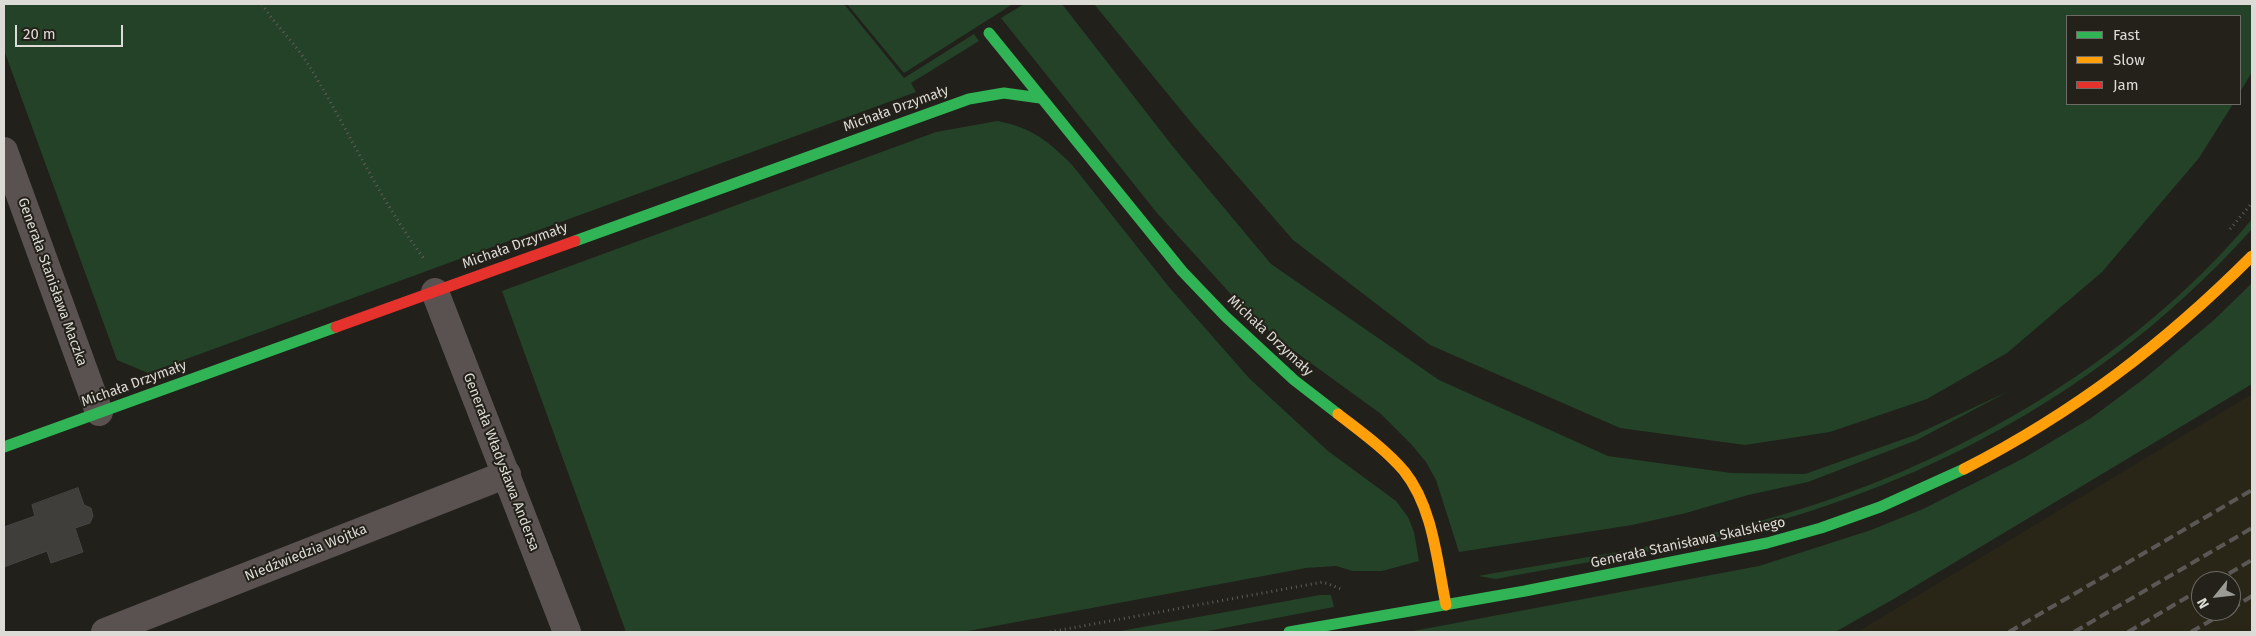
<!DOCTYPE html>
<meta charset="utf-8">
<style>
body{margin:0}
#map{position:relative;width:2256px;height:636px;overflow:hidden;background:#21201b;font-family:"Fira Sans",sans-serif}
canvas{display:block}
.frame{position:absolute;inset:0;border:5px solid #dddbd6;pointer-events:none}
.legend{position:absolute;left:2066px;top:15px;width:175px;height:90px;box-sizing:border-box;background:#232119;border:1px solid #6d6b65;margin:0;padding:6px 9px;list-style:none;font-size:15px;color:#dddbd6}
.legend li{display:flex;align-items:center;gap:10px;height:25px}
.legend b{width:25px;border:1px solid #6d6b65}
.north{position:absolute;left:2191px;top:571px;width:50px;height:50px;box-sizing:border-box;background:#232119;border:1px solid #6d6b65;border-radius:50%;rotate:241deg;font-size:14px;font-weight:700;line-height:20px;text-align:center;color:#dddbd6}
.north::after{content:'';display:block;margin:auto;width:18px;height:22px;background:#9b9a95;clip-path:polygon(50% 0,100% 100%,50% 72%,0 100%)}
.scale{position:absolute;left:15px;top:25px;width:108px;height:22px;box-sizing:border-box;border:2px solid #dddbd6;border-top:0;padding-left:6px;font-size:15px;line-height:18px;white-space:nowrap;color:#dddbd6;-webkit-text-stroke:4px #232119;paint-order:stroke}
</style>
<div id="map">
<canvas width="2256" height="636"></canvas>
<div class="frame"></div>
<ul class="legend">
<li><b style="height:6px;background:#30b455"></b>Fast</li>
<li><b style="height:6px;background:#ff9f0a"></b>Slow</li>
<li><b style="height:6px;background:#e5322d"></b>Jam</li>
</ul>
<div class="north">N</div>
<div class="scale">20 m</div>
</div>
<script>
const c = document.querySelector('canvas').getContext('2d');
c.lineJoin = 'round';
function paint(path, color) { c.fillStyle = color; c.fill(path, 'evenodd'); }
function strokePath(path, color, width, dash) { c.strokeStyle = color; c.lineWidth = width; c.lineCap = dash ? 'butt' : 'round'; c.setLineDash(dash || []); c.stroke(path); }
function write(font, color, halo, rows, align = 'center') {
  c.font = font + ' "Fira Sans",sans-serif'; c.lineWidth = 4; c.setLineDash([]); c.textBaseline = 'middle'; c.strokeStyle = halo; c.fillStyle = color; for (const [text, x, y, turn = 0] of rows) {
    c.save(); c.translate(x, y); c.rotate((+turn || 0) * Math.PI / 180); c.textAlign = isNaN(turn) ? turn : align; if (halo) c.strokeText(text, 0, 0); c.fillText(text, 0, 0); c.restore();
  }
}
paint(new Path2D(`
 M2252,394V632H1857L1869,625ZM2201,581H2231V611H2201Z`), '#292618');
paint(new Path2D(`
 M4,4H844L904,78L974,34L979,41L911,83L916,92L148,373L117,360L4,50Z
 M847,4H1013L904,73Z
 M1024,4H1062L1174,148L1271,264L1439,380L1608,456L1731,473L1805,474L1915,435L2009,391L1917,440L1808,482L1748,495L1686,513L1632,525L1459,552L1436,480L1426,462L1411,444L1381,414L1286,345L1248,313L1157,213L1001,18Z
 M1094,4H2252V72L2240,92V16H2067V104H2233L2199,158L2102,272L2007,353L1927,399L1830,432L1745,445L1620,428L1430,345L1293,240L1194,126Z
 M997,121C1031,127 1050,142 1073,166L1169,287L1249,378L1328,451L1396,501L1408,517L1414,532L1419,561L1382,571H1353L1336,566L1306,568L963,632H626L502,291L936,132Z
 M2252,219V229C2119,377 1952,473 1761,526C1674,550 1584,562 1496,579L1478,576C1574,559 1673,545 1767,519C1948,469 2131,364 2252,219Z
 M2252,283V384L1892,600L1835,632H1408L1759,566L1871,530L1923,509L2024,458L2091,418L2145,378L2215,319Z
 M1320,595H1331L1334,607L1203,632H1115Z`), '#234228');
const building = new Path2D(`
 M78,488L84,505L91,508L93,516L90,523L75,528L83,552L51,563L47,551L4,567V527L35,516L32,505Z`);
paint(building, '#403e3b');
strokePath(building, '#474543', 1);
strokePath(new Path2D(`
 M262,4C275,25 295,43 308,64C348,129 379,199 425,260
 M2230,229L2252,203
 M1050,632L1323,582L1341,589`), '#615c5b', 3, [1, 4]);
strokePath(new Path2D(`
 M4,151L99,412
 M435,292L567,632
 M105,632L507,474`), '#5a5151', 28);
strokePath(new Path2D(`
 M989,33L1182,271L1226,317L1294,380L1338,414
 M575,241L969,99L1004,93L1040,98
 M4,447L336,327
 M1289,632L1525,591L1767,543L1821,528L1880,507L1964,469`), '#30b455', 11);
strokePath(new Path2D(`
 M1338,414C1361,432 1385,449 1404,471C1433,507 1437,561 1446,605
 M1964,469C2075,412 2164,344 2252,256`), '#ff9f0a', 11);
strokePath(new Path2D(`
 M336,327L575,241`), '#e5322d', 11);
strokePath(new Path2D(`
 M2216,581L2252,560
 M2231,609L2252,596
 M2009,632L2252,490
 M2074,632L2252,528
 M2128,632L2201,589
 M2191,632L2227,611`), '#5b5755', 4, [10, 5]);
write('14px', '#dddbd6', '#232119', [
 ["Michała Drzymały",896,109,-20],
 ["Michała Drzymały",515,246,-20],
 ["Generała Stanisława Maczka",52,282,70],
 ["Michała Drzymały",1270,336,43],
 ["Michała Drzymały",134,384,-20],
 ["Generała Władysława Andersa",501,462,69],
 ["Generała Stanisława Skalskiego",1688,543,-12],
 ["Niedźwiedzia Wojtka",306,553,-22]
]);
</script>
